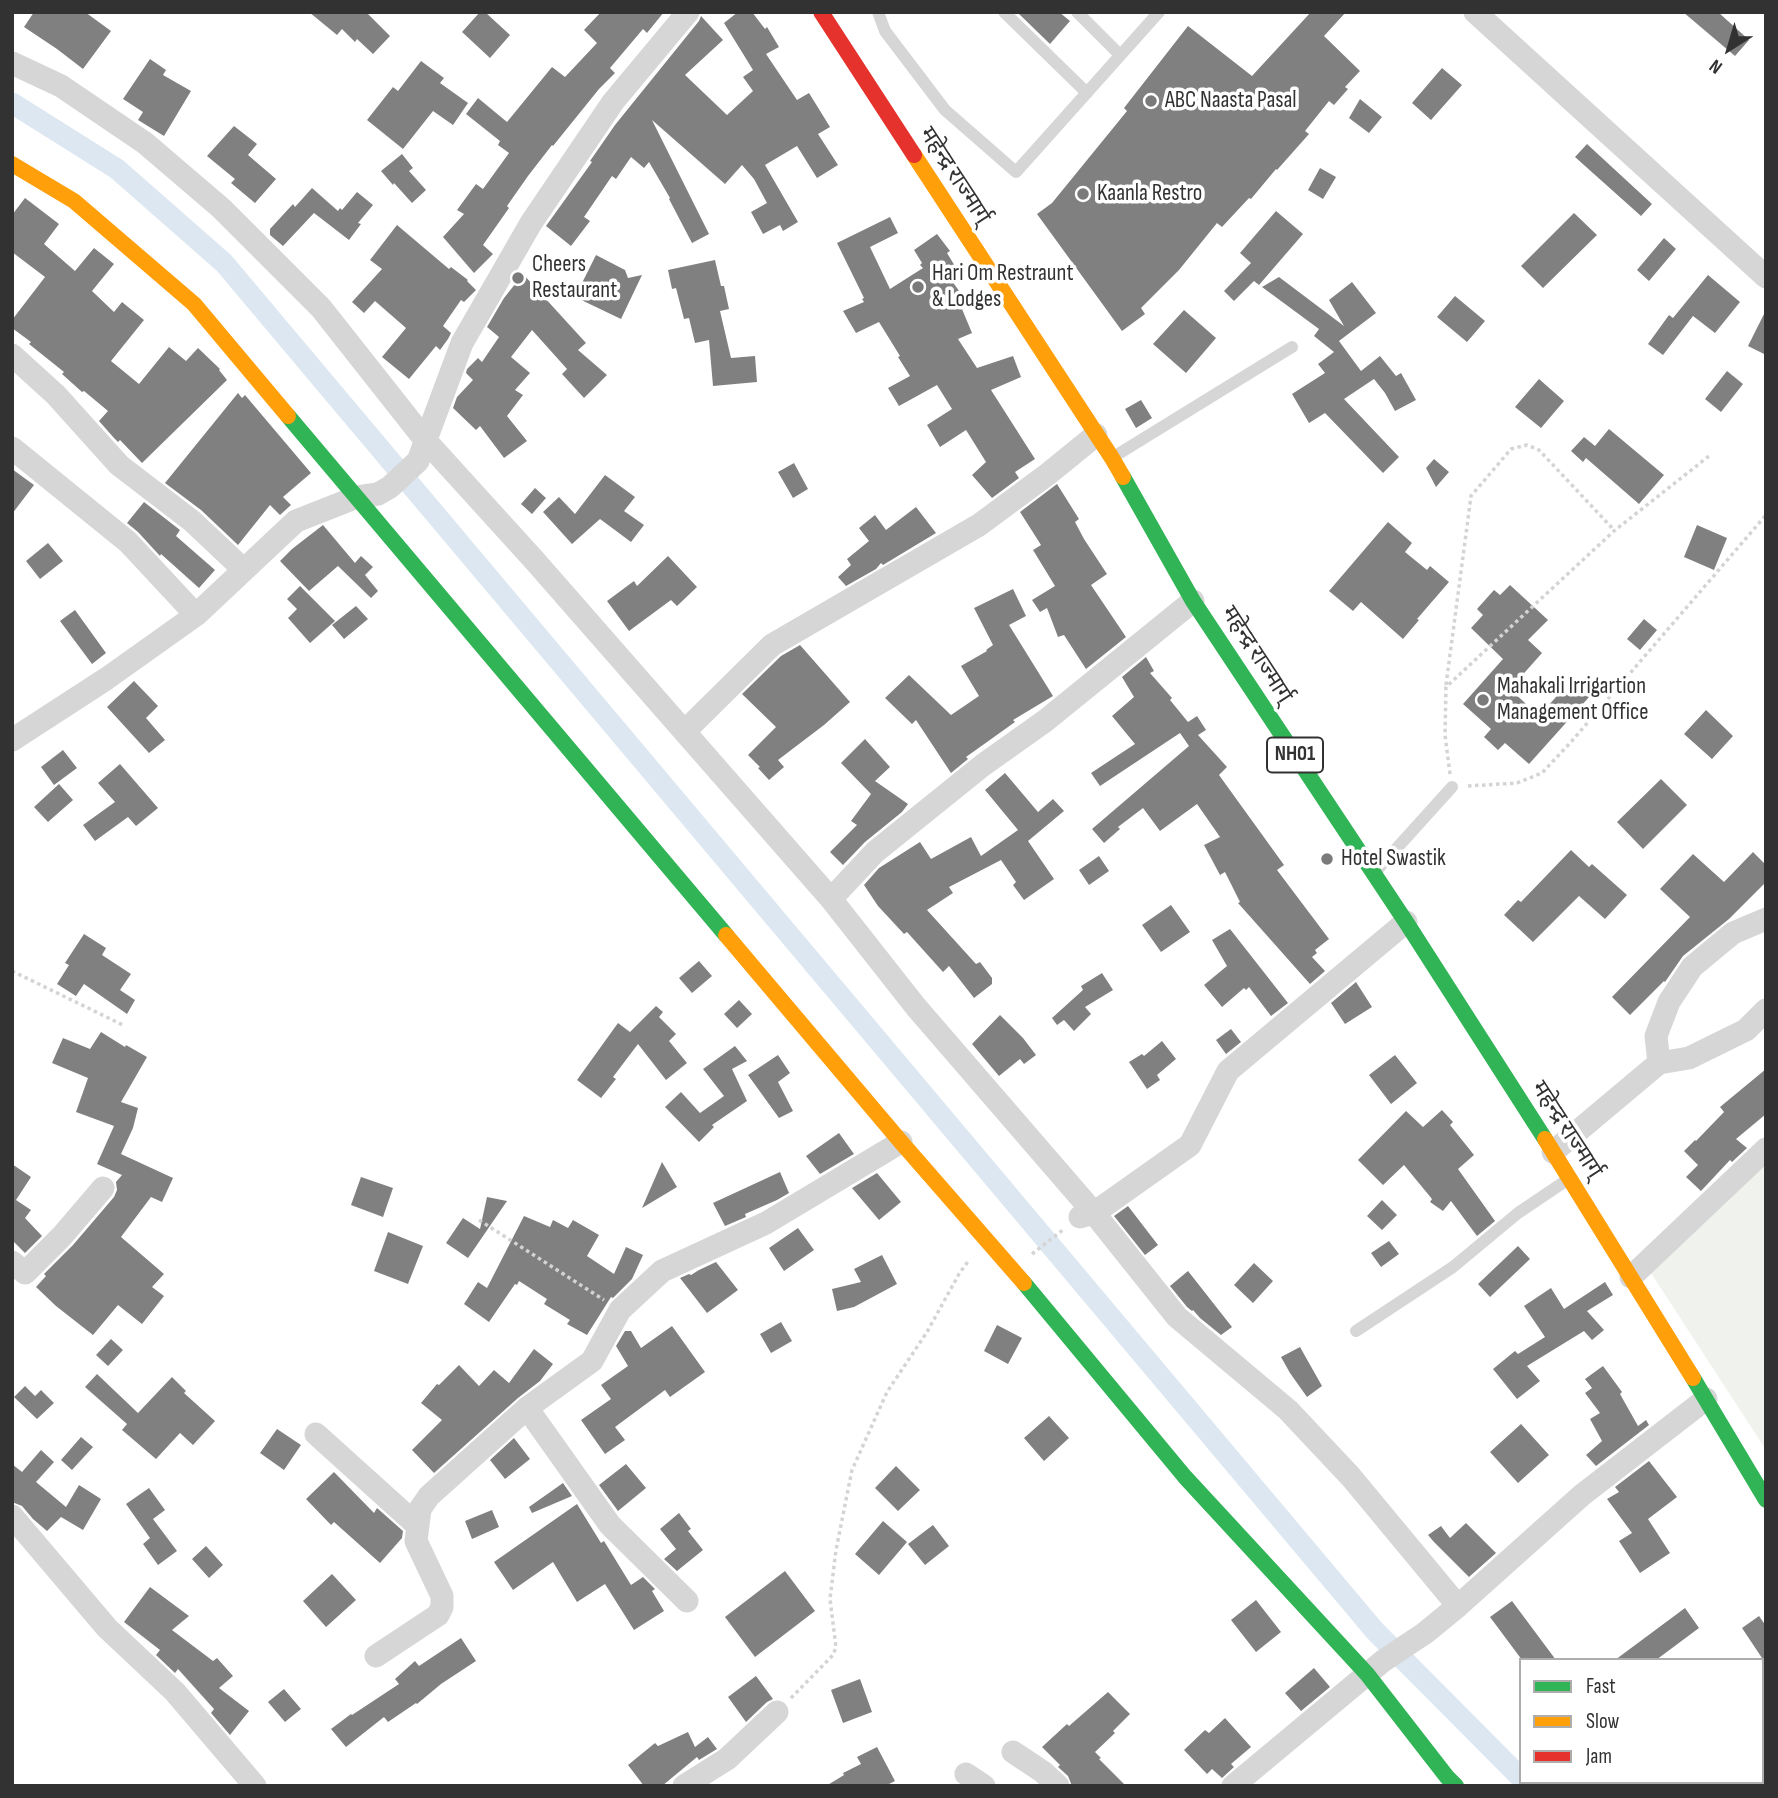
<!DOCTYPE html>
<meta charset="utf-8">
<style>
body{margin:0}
#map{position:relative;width:1778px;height:1798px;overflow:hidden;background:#fff;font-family:"Sofia Sans Condensed",sans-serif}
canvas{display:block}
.frame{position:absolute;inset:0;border:14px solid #323232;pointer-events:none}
.legend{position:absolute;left:1519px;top:1658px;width:245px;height:126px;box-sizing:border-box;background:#fff;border:2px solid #adadad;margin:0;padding:9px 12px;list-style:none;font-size:21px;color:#323232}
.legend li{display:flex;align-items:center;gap:14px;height:35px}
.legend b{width:35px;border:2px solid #adadad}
.north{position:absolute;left:1694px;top:14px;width:70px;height:70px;-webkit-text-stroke:5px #fff;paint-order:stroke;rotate:217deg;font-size:19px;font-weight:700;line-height:28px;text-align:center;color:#323232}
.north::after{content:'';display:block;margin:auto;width:24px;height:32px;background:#323232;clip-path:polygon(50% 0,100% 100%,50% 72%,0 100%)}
</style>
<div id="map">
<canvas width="1778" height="1798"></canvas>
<div class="frame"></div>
<ul class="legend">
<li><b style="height:9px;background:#30b455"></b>Fast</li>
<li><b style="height:9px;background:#ff9f0a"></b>Slow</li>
<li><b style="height:9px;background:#e5322d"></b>Jam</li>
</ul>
<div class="north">N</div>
</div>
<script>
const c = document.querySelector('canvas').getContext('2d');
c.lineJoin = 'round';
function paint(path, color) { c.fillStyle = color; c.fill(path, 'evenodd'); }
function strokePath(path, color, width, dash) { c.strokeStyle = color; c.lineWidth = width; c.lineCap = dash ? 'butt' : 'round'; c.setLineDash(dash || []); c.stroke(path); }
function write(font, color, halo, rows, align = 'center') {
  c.font = font + ' "Sofia Sans Condensed","Noto Sans Devanagari",sans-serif'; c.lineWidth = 7; c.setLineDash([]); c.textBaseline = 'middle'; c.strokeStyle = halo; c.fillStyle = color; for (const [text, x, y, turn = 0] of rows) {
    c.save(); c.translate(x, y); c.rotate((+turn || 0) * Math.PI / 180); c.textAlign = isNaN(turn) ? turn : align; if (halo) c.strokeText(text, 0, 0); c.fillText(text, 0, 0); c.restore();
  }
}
paint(new Path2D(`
 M1766,1162V1450L1649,1270Z`), '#f0f3ed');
strokePath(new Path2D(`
 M12,103L117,169L224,263L1375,1631L1521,1778`), '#dde7f1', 21);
paint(new Path2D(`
 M34,12H85L111,31L83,69L57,49L24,27Z
 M309,12H366L390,36L373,54L357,39L355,42L342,29L337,35Z
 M480,12H485L510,35L490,58L462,32Z
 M601,12H664L647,33L643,29L610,68L615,73L599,89L553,146L552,145L528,176L507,206L509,208L483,245L493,254L474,273L443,237L464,214L457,210L476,184L483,189L509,153L498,145L500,141L466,114L478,98L507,122L552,67L565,77L597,43L584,30Z
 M738,12H752L765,29L767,27L779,47L766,54L797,100L809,93L830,127L818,134L838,165L817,178L797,146L765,165L798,222L783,231L780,225L763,234L751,212L767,203L754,179L742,165L725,184L652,120L709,234L692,243L669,199L670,198L649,162L644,168L631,157L616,179L612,176L584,217L590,221L571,246L546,226L592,162L590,161L615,125L699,21L701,16L723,40L685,75L727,115L753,91L743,77L753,70L724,23Z
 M1017,12H1059L1070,21L1050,44Z
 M1311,12H1346L1324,36L1360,71L1345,87L1348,89L1334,105L1329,101L1305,131L1309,134L1277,170L1276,169L1251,199L1249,198L1222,227L1217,223L1179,270L1141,308L1145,314L1122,331L1037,214L1052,203L1127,111L1124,108L1188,26L1252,76Z
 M1683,12H1718L1749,40L1735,56Z
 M150,59L166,70L163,75L191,91L164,136L138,120L143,112L123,99Z
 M421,61L444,78L440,83L468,103L453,125L433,111L403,149L367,120L393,87L398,91Z
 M1442,68L1462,85L1431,120L1412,103Z
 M1360,99L1382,117L1369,133L1349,118Z
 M234,126L257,144L248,155L276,179L255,203L231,183L235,179L207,156Z
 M1587,144L1652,204L1641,216L1575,157Z
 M402,154L413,168L409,171L426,190L412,203L394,183L393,185L381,171Z
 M1320,168L1336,177L1323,199L1308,190Z
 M312,188L338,211L340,208L342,210L357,192L373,205L358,223L361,224L349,240L314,213L283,246L270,235V229L293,204L295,207Z
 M25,198L59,224L44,244L75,271L94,248L114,264L92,291L114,312L122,302L144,320L111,361L139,384L169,347L186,361L198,348L220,369L219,370L227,380L142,463L120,440L118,442L114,438L99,421L108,411L84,391L82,392L62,374L64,372L29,344L31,342L12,328V320L45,277L12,252V215Z
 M1276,211L1303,234L1259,285L1254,281L1234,301L1224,291L1251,263L1240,253Z
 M1574,213L1597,235L1543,288L1521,266Z
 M890,217L898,233L870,247L890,289L923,268L920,265L922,263L914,250L937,234L950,251L947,253L958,271L949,277L965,299L968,307L962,309L972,333L958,339L977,368L1013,356L1021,377L991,390L1035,459L1015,472L1019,478L992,498L972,475L986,462L966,430L940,447L927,425L952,409L937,385L899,406L888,388L910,376L898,357L900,356L879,322L856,333L843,311L864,302L862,299L864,298L837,243Z
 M397,225L449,269L451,267L468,280L467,281L476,290L464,302L461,300L443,326L451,333L448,339L440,350L436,346L409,379L382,357L406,328L375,301L364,313L352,302L382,269L370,260Z
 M1664,238L1676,249L1649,281L1637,270Z
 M596,255L625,270L628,278L642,275L621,319L575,297Z
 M715,260L721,286H724L729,309L720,311L731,358L755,356L757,382L713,386L709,340L695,343L689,318L684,319L676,288L672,289L668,270Z
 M523,274L586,343L578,350L607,375L584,398L562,374L567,369L532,330L511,357L530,373L515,390L523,395L507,416L527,441L504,458L480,426L476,430L453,408L457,397L473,380L466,373L467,369L478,358L482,362L499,337L487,327L504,298Z
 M1708,275L1740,302L1715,333L1693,316L1663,355L1648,344L1669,315L1673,318Z
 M1279,277L1344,326L1329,300L1352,282L1376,313L1339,341L1361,371L1380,356L1396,376L1401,373L1416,400L1395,411L1385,393L1374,379L1344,399L1399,457L1383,473L1325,413L1309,423L1292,394L1325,373L1318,364L1334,352L1314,336L1319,329L1262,287Z
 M1455,296L1485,321L1467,342L1437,317Z
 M1184,310L1216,338L1186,373L1153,344Z
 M1766,310V355L1748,346Z
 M1727,371L1743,384L1721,412L1705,399Z
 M1539,379L1564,401L1541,428L1515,407Z
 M238,393L242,398L245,395L311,473L283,497L291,505L280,515L270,505L238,545L201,510L165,483Z
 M1141,400L1152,418L1136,428L1125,409Z
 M1609,429L1664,475L1639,504L1586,458L1583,462L1571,451L1584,437L1595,446Z
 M1434,459L1449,472L1436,487L1426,468Z
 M794,463L808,489L793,498L778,472Z
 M12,469L34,485L12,514Z
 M605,475L635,497L624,511L644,525L631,542L600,519L572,544L543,512L559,497L575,514Z
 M1057,484L1079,519L1075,522L1084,539L1107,574L1091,585L1126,637L1086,669L1064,635L1058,637L1047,608L1040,612L1032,600L1055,586L1033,550L1041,545L1020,512Z
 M535,488L546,498L532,514L521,504Z
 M144,502L180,530L176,536L215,570L199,588L161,554L160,556L138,532L127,523Z
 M916,507L936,533L883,565L881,563L876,569L846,586L838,577L851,565L847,559L869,541L859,528L875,515L886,530Z
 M1388,522L1412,543L1405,552L1427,570L1430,566L1449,582L1417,619L1419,620L1403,639L1361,602L1353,611L1329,591Z
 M323,525L355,563L361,556L373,567L365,575L378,591L371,598L338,566L309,591L280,561L292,549Z
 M1697,525L1727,538L1714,570L1684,557Z
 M48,543L63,561L40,579L26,561Z
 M668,556L697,587L677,606L671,600L629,631L607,601L634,581L637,586Z
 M1510,585L1548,620L1528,640L1542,653L1510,689L1539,716L1572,679L1590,696L1529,764L1505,743L1498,750L1484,737L1491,729L1463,704L1503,659L1471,628L1483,615L1477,609L1494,590L1500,595Z
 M300,586L335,621L310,643L288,618L297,609L287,599Z
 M1013,589L1026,616L1009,625L1053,696L1013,720L1015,722L966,757L968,759L951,773L916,720L912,724L885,698L909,675L951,715L979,696L961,666L987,651L986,650L993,645L974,608Z
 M356,606L368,619L344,639L332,625Z
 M75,610L106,653L92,664L60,621Z
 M1644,619L1657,630L1640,650L1627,639Z
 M800,645L850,702L824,725L778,760L784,767L769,780L758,768L760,767L748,755L776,727L742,694L781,656Z
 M1146,657L1154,671L1150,673L1172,698L1170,700L1188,722L1197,716L1206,730L1198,735L1227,767L1219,775L1284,865L1277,870L1329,939L1315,950L1317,953L1312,957L1325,971L1310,984L1238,903L1240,902L1225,872L1220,875L1204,845L1220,837L1197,804L1160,831L1143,808L1118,827L1120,829L1104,843L1092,829L1189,746L1180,733L1100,786L1091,773L1135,744L1112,716L1134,697L1122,677Z
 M134,681L158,706L146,718L165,740L149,753L107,707Z
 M1706,710L1733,736L1712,759L1684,734Z
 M865,739L890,767L875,781L908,804L902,812L865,842L843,865L830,852L857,825L851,821L871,794L841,763Z
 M63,750L77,768L54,785L41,767Z
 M120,764L158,808L136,826L128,817L95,841L83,825L115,802L98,783Z
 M1005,773L1038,812L1053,799L1064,811L1028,841L1054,879L1024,900L1013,885L1016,882L1001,860L949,887L953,893L927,910L976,964L980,962L992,978V984L974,998L949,966L943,972L907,932L904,934L878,906L864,885L879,868L920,842L931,859L971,837L981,856L1018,830L985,790Z
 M1661,779L1687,805L1643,849L1617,822Z
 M59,784L73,800L48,822L34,807Z
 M1571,850L1589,867L1592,864L1627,895L1605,919L1579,896L1533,942L1504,915L1518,900L1521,902Z
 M1753,852L1766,865V882L1729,919L1683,956L1665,982L1664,981L1630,1015L1612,997L1690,917L1660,889L1693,854L1724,882Z
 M1099,856L1109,871L1089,885L1079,870Z
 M1171,905L1190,932L1161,952L1142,925Z
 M1230,929L1288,1003L1271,1016L1249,987L1246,990L1244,988L1222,1007L1204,985L1227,966L1212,940Z
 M84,934L106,948L102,955L131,974L120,990L135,1000L127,1014L84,984L76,996L57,984L69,965L65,963Z
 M699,961L712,976L692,993L679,978Z
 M1102,973L1113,990L1085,1007L1091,1014L1074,1031L1064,1020L1057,1025L1052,1018L1083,990L1081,986Z
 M1356,982L1372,1007L1345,1024L1331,1003Z
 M739,1000L752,1014L737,1028L724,1014Z
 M656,1006L663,1012L659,1017L676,1034L669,1041L687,1063L666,1080L638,1044L613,1077L616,1079L601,1098L577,1080L618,1023L630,1032Z
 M1000,1015L1023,1038L1036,1055L1024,1064L1020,1059L999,1076L972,1044Z
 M1231,1029L1241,1042L1226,1054L1216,1040Z
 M101,1032L125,1047L126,1045L147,1057L121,1102L138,1108L133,1128L121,1154L173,1178L162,1202L151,1197L121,1237L164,1274L152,1287L164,1296L142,1324L118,1305L93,1335L56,1306L36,1287L46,1276L44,1274L73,1245L114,1197L117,1190L116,1182L122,1175L97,1164L114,1126L76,1112L88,1078L52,1063L63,1038L90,1049Z
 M1162,1041L1176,1059L1157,1075L1160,1080L1147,1089L1129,1062L1142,1054L1144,1056Z
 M735,1046L747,1061L732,1069L747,1101L712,1125L714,1127L699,1142L665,1107L681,1092L700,1113L724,1096L703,1069Z
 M778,1055L790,1073L778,1082L793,1111L779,1118L748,1075Z
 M1395,1055L1417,1083L1391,1104L1369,1075Z
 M1766,1069V1114L1736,1139L1747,1148L1732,1162L1730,1160L1701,1191L1686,1177L1698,1165L1684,1151L1695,1140L1696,1141L1724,1112L1720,1107Z
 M1442,1110L1453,1122L1450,1125L1474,1155L1458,1169L1495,1221L1477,1236L1451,1201L1443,1211L1430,1202L1432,1199L1404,1165L1383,1185L1358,1160L1406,1111L1423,1127Z
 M839,1133L854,1154L820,1174L806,1156Z
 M662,1162L677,1187L642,1208Z
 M12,1164L31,1177L16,1200L31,1210L25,1218L42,1236L25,1253L12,1240Z
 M780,1172L789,1193L777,1200L745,1214L746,1217L725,1226L713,1203Z
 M877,1173L901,1202L879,1220L852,1188Z
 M361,1177L393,1188L383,1217L351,1205Z
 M487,1197L507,1201L468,1258L446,1243L463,1218L480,1229Z
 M1382,1200L1397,1215L1382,1230L1367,1216Z
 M1128,1206L1158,1245L1145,1255L1114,1216Z
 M524,1216L550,1227L553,1220L568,1228L573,1220L599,1235L587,1256L614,1274L626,1247L643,1255L632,1279L613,1298L611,1297L587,1335L567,1324L570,1320L544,1304L547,1299L519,1281L517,1285L515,1284L489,1322L464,1304L478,1282L487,1288Z
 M798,1228L814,1250L784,1271L769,1248Z
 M388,1232L423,1246L408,1284L374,1271Z
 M1389,1241L1399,1254L1381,1267L1371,1253Z
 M1518,1246L1530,1259L1490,1297L1478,1284Z
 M882,1255L897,1284L854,1307L837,1311L832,1289L861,1282L854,1269Z
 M716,1262L738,1290L707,1313L680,1278L689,1274L691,1275L699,1270Z
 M1254,1263L1273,1281L1253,1303L1234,1285Z
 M1188,1271L1232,1327L1221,1335L1200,1318L1193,1310L1192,1311L1187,1307L1170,1286Z
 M1605,1282L1613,1295L1587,1311L1604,1330L1592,1340L1584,1331L1527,1366L1540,1381L1517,1399L1493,1369L1515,1351L1518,1354L1545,1337L1524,1306L1551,1288L1564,1309Z
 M781,1322L792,1341L771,1353L760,1334Z
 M997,1325L1022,1338L1008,1364L984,1351Z
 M672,1326L705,1372L670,1397L665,1390L615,1427L625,1440L605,1454L581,1420L611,1399L601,1385L628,1366L616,1346L625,1331H631L641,1348Z
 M111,1339L123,1350L108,1366L96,1355Z
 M1300,1347L1322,1386L1307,1397L1290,1373L1281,1357Z
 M534,1349L553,1364L540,1381L518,1398L434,1473L412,1450L442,1420L421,1403L437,1384L439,1385L459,1365L479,1386L494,1370L509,1383Z
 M1603,1366L1622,1392L1620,1394L1638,1426L1646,1420L1649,1425L1596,1466L1586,1455L1602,1441L1590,1419L1600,1413L1585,1393L1592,1388L1585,1379Z
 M97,1374L138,1413L172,1377L186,1391L184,1393L215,1421L193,1445L180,1433L156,1459L122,1430L127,1424L85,1387Z
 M25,1386L35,1396L41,1390L54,1403L37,1419L14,1397Z
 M1049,1416L1069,1438L1044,1461L1024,1438Z
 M1521,1424L1549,1455L1518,1483L1490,1452Z
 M277,1429L301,1445L284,1470L260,1453Z
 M81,1437L93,1447L72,1470L61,1460Z
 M514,1438L530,1459L505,1479L490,1460Z
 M41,1450L54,1462L36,1482L66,1507L79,1485L101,1499L83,1530L61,1517L47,1531L33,1519L22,1506L12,1502V1464L22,1472Z
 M1649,1461L1677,1497L1648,1519L1670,1553L1640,1573L1619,1541L1632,1533L1607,1499L1619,1492L1615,1487Z
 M626,1464L646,1488L618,1511L599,1485Z
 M896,1466L920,1490L898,1511L875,1488Z
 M334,1472L374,1513L377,1508L403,1531L402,1538L380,1563L334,1522L331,1525L306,1499Z
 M563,1483L572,1496L532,1513L529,1507Z
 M149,1488L165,1510L153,1519L177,1551L158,1565L143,1544L150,1538L126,1504Z
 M577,1504L601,1543L604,1541L631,1585L643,1577L655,1589L652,1591L664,1611L634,1630L605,1584L577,1602L553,1562L513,1590L494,1562Z
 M492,1510L499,1527L472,1539L465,1521Z
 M679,1513L691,1529L688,1531L703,1550L677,1571L664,1559L676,1549L660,1529Z
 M883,1521L907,1542L879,1575L855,1554Z
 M1466,1523L1496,1553L1469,1577L1434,1542L1428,1535L1441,1526L1450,1538Z
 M933,1525L949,1546L925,1565L908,1544Z
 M206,1546L223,1565L209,1578L192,1559Z
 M785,1571L815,1611L755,1657L725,1617Z
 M332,1574L356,1600L326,1627L303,1601Z
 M150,1587L189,1616L172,1630L213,1661L217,1658L233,1676L219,1688L249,1711L230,1735L211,1713L214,1709L178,1669L175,1673L156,1655L160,1650L124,1622Z
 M1256,1600L1281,1632L1256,1652L1231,1620Z
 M1512,1601L1556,1660H1522L1490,1617Z
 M1685,1608L1699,1628L1656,1660H1615Z
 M1759,1616L1766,1626V1664L1742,1628Z
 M461,1638L476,1661L441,1684L417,1704L416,1703L388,1722L384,1717L346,1747L331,1729L351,1714L352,1715L399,1684L395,1679L415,1661L419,1666Z
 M1314,1668L1330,1687L1301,1711L1285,1693Z
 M756,1676L773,1699L767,1702L746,1722L728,1697Z
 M860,1679L872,1712L843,1723L831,1690Z
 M284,1689L301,1709L285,1722L268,1702Z
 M1108,1692L1130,1714L1113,1731L1115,1733L1095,1752L1101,1758L1099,1759L1126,1786H1072L1068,1776L1058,1767L1060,1765L1042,1747L1067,1724L1069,1726Z
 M1225,1718L1251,1747L1231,1764L1234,1767L1222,1778L1212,1769L1207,1774L1184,1750L1205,1730L1209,1733Z
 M688,1732L695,1747L708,1737L717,1749L699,1760L697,1757L662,1786H644L628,1765L655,1743L658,1746Z
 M877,1747L895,1781L885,1786H826L844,1775L843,1773L861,1764L857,1757Z`), '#808080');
strokePath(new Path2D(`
 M1446,685L1471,496L1511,449L1527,445L1539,450L1614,530
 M1450,774L1445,735L1446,687L1614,531L1709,456
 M1468,786L1517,783L1542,773L1571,742L1766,515
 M12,971L125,1026
 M479,1220L604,1300
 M1032,1254L1064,1229
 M791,1698L833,1655L836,1647L830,1599L836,1550L852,1470L887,1392L927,1332L959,1274L969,1260`), '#d4d4d4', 3.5, [3.5, 3.5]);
strokePath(new Path2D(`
 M878,12L885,31L945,110L1016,172L1159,12
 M1004,12L1087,93
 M1077,12L1120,55
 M1115,456L1292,347
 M1377,870L1452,787
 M1356,1331L1453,1267L1518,1213L1567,1180`), '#d6d6d6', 12);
strokePath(new Path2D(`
 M1475,12L1766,277
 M12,63L61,86L145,143L221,208L321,308L426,441L535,561L831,899L916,1007L1094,1213L1177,1317L1288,1410L1351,1477L1458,1606
 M12,355L56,395L119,465L192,521L244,570
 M12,448L128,542L196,615
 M685,731L772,645L979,525L1048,474L1096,435
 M12,740L106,679L196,615L296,521L357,497L378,494L390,487L418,461L462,343L531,223L613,102L688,12
 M831,899L875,852L983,765L1045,721L1193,601
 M1659,1063L1656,1036L1669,1002L1692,967L1733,933L1766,919
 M1553,1152L1659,1063L1689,1058L1746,1030L1766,1010
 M1080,1217L1094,1213L1190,1145L1228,1071L1406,922
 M12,1262L25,1273L62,1236L103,1188
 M1631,1277L1766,1149
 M527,1408L610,1525L687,1601
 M316,1434L418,1526
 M12,1516L107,1628L175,1692L255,1786
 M376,1656L438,1615L442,1607V1596L416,1541L420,1509L429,1496L527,1408L592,1361L620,1310L662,1271L766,1223L901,1142
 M1013,1752L1043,1772L1058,1786
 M966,1774L984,1786
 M684,1786L727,1759L777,1712
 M1233,1786L1383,1661L1425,1633L1458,1606L1582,1495L1706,1399`), '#d6d6d6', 23);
strokePath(new Path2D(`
 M288,416L726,935
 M1123,477L1193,601L1406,922L1545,1139
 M1024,1283L1185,1477L1367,1674L1447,1777L1456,1786
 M1693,1378L1766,1500`), '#30b455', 16);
strokePath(new Path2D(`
 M914,155L1112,458L1123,477
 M12,164L74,201L194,304L288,416
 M726,935L901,1142L1024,1283
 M1545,1139L1693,1378`), '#ff9f0a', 16);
strokePath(new Path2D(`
 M821,12L914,155`), '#e5322d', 16);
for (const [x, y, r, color] of [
 [1151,101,7,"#7a7a7a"],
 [1083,194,7,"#7a7a7a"],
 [518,278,7,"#7a7a7a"],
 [918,287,7,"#7a7a7a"],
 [1483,700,7,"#7a7a7a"],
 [1327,859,7,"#7a7a7a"]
]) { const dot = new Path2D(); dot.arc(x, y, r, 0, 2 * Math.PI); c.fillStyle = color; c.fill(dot); strokePath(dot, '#fff', 2.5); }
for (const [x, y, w] of [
 [1295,755,56]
]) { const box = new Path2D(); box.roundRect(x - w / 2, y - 17.5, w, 35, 5); c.fillStyle = '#fff'; c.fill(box); strokePath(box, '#323232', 2); }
write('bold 21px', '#323232', null, [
 ["NH01",1295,755]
]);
write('23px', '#323232', '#fff', [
 ["ABC Naasta Pasal",1165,101],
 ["Kaanla Restro",1097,194],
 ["Cheers",532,265],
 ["Restaurant",532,291],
 ["Hari Om Restraunt",932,274],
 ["& Lodges",932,300],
 ["Mahakali Irrigartion",1497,687],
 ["Management Office",1497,713],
 ["Hotel Swastik",1341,859]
], 'left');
write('23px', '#323232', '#fff', [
 ["महेन्द्र राज्मार्ग्",954,176,57],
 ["महेन्द्र राज्मार्ग्",1256,655,57],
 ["महेन्द्र राज्मार्ग्",1566,1130,57]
]);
</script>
